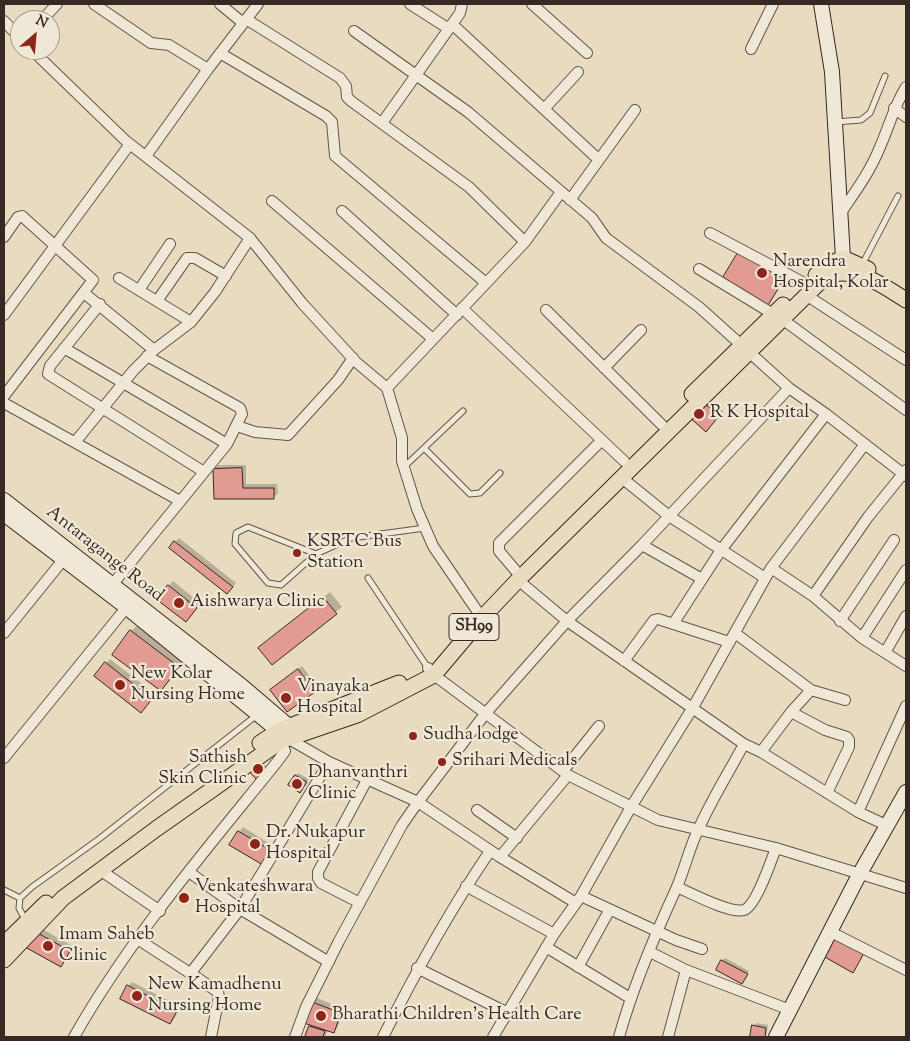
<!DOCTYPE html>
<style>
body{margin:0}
#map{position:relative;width:910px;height:1041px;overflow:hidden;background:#e8dbc0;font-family:"Sorts Mill Goudy",serif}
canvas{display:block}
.frame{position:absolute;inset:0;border:5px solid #362822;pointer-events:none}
.north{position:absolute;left:10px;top:10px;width:50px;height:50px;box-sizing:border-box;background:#f0e8d6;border:1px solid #a69b8e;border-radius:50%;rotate:27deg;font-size:14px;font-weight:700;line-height:20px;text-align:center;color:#362822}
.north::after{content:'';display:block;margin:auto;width:18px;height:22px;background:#8f2418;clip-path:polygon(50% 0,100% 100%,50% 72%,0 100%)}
</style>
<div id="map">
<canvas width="910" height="1041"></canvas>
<div class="frame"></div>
<div class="north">N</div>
</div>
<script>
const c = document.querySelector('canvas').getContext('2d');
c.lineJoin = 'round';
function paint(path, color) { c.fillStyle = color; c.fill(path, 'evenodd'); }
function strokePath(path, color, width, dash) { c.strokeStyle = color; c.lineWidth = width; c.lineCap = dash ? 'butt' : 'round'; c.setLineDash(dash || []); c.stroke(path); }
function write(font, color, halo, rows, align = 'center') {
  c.font = font + ' "Sorts Mill Goudy",serif'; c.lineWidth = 4.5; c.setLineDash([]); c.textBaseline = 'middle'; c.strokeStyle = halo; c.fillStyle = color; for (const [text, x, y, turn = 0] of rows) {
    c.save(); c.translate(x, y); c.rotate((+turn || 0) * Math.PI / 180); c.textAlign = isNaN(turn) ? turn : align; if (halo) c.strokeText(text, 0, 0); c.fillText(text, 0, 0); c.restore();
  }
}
paint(new Path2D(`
 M746,246L789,273L767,306L740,252Z
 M707,398L723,411L710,426L690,416Z
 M219,465H246V484H277L278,493L273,498H215L214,469Z
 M179,538L236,583L231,589L175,542Z
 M173,581L200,603L190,617L158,598Z
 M330,592L342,607L272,663L266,643Z
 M137,626L184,661L161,690L131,631Z
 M110,659L155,694L145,707L96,676Z
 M302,666L318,687L287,711L271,690Z
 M261,761L267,767L256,777Z
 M298,773L309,779L302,789L290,785Z
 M243,827L275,847L267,860L231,844Z
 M39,927L74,947L61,966L26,946Z
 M725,958L749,971L742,982L722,961Z
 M132,982L180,1006L174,1019L170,1023L128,986Z
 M317,998L344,1009L337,1028L333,1032L328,1030L325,1037H306L312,1024L313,1003Z
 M756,1023L768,1025L766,1037H751Z`), '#0003');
const building = new Path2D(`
 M739,251L784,279L767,307L722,279Z
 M702,401L719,416L706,432L688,416Z
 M242,468L243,488H274V499H214L213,469Z
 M174,541L233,587L227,594L169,548Z
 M168,585L197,608L186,622L156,599Z
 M323,597L337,614L272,665L258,648Z
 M130,630L179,667L161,691L112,655Z
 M105,662L152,699L141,713L94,676Z
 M298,669L315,692L287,712L270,690Z
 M258,762L265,770L256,779L249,771Z
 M295,775L307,782L300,793L288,785Z
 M238,831L272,851L263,865L229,845Z
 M34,931L70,951L61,967L25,947Z
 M834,937L864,953L853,973L823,956Z
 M721,960L748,974L742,984L716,970Z
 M127,985L177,1011L170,1024L120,999Z
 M312,1002L341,1013L334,1033L304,1023Z
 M752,1025L766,1028L765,1037H750Z
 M309,1026L325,1031L323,1037H305Z`);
paint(building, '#e29b93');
strokePath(building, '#362822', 1);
const lane = new Path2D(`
 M835,122L861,120L870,113L885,76
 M863,263L898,196
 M424,448L470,494L480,493L500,473
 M404,467L463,411
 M316,554L248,527L236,533L235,544L268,583L281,585L316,554L351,538L425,528
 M368,578L428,668
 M4,890L20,898
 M26,921L19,908L20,898L32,887L99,839L257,715`);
const street = new Path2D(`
 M94,4L151,43L169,45L208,69
 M220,4L243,23
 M410,4L449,29
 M532,4L587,53
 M246,19L340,78L346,86L347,97L351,101L469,187L525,242
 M42,20L57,4
 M4,21L20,38
 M452,24L598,159
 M354,31L468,112L592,218L606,238L699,307L789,388L826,414L906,476
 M751,49L773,4
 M32,50L126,141L250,238L302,303L356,362L387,388L402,438V461L417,509L433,546L482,618
 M220,53L326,116L332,122L335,156L486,283
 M545,108L578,72
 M894,108L906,117
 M382,123L460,13L462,4
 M146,156L208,69L258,4
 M570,200L635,110
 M272,201L433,339
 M342,211L457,315
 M840,214C855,192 870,172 880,147C889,127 894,106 906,87
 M710,233L806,284
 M4,237L18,217L22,216L93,280L4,396
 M699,269L773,314
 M119,278L191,322
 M139,290L170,244
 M84,293L154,350
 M806,295L906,360
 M157,301L187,258H195L226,276
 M100,304L50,366L48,374L204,472
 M462,308L624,461
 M546,310L662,425
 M4,315L130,144
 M782,319L906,410
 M64,348L227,444
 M604,368L641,330
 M387,388L525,242L561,192
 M4,403L180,501
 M237,426L255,432L288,435L338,380L353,358
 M76,441L133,371L154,350L191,322L215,292L250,238
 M622,478L669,516L765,578
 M642,545L702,579
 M771,568L813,596L862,638L906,666
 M516,571L499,551V543L602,440
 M518,580L567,621L744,744L761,752L858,812L888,826
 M112,585L227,444L242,414L240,408L147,356
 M813,596L868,517L906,470
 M840,621L894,540
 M673,624L721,550L826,414
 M4,633L63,560
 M735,633L811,690L845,700
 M862,638L906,570
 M886,651L906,616
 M624,661L654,620L658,619L729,642
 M428,668L434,675L568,775L658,820L776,848L906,888
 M791,712L825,730L847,737L849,740V747L827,793
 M289,739L329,762L418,802L500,857L576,903
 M761,752L791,712L811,690
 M4,758L130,603
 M563,771L599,726
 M477,810L517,838
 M858,812L906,706
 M500,857L568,775
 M100,870L160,911
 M189,872L240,909L329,962
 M466,886L554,934
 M677,887C691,893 730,914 744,910C756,906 771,861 776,848
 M581,896L676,940L702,949
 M360,903L321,883L318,878V872L368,778
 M829,931L906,970
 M139,940L193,975
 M546,947L630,998
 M650,952L686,970L790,1010
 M578,967L609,911
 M417,968L506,1012
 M74,1037C130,938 206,850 277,762L285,751L281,741
 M211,1037L219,997L218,992L193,975V970L240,909L329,762
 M295,1037L306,1007L339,941L402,825L418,802L485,714L567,621L642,545L789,388
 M383,1037C415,973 450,910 490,851
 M493,1037L554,934L581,896L631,807L692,709L771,568L865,444
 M619,1037C633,986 654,937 676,889C685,869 689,848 699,828C712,799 729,772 744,744
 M668,1037L686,970`);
const secondary = new Path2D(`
 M821,4L832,72L843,258
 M4,500L242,686L297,733
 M4,514L126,607L286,737
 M776,1037L859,875L906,792`);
const primary = new Path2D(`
 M816,275L827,265L843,258L868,269
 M692,394L783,305
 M260,743L278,731L399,683
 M4,944L46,903
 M4,960L63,898L156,829L281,741L357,715L434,675L482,618L518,580L827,275C859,267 880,284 906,300`);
strokePath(lane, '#62554a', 7);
strokePath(street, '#62554a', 12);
strokePath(secondary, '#362822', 16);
strokePath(primary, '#362822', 17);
strokePath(lane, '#f0e8d6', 5);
strokePath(street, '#f0e8d6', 10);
strokePath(secondary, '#f0e8d6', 14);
strokePath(primary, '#e8dbc0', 15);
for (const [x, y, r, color] of [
 [762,273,6,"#8f2418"],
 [699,414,6,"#8f2418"],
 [297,553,5,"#8f2418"],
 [179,603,6,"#8f2418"],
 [120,685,6,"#8f2418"],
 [286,698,6,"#8f2418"],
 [413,736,5,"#8f2418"],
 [442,762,5,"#8f2418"],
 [258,769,6,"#8f2418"],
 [297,784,6,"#8f2418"],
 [255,844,6,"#8f2418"],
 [184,898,6,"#8f2418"],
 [48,946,6,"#8f2418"],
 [137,996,6,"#8f2418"],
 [321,1016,6,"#8f2418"]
]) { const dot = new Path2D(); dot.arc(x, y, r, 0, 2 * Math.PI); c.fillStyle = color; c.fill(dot); strokePath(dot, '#f0e8d6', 2); }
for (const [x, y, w] of [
 [474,627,50]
]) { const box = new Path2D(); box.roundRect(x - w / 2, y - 13.5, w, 27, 4); c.fillStyle = '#f0e8d6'; c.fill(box); strokePath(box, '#362822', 1); }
write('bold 16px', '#362822', null, [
 ["SH99",474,627]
]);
write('18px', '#362822', '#f0e8d6', [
 ["Narendra",773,263],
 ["Hospital, Kolar",773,284],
 ["R K Hospital",710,414],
 ["KSRTC Bus",307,543],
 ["Station",307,564],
 ["Aishwarya Clinic",190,603],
 ["New Kolar",131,675],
 ["Nursing Home",131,696],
 ["Vinayaka",297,688],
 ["Hospital",297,709],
 ["Sudha lodge",423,736],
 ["Sathish",247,759,"right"],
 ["Skin Clinic",247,780,"right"],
 ["Srihari Medicals",452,762],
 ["Dhanvanthri",308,774],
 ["Clinic",308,795],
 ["Dr. Nukapur",266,834],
 ["Hospital",266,855],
 ["Venkateshwara",195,888],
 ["Hospital",195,909],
 ["Imam Saheb",59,936],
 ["Clinic",59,957],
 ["New Kamadhenu",148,986],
 ["Nursing Home",148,1007],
 ["Bharathi Children's Health Care",332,1016]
], 'left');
write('18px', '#362822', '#f0e8d6', [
 ["Antaragange Road",104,555,38]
]);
</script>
